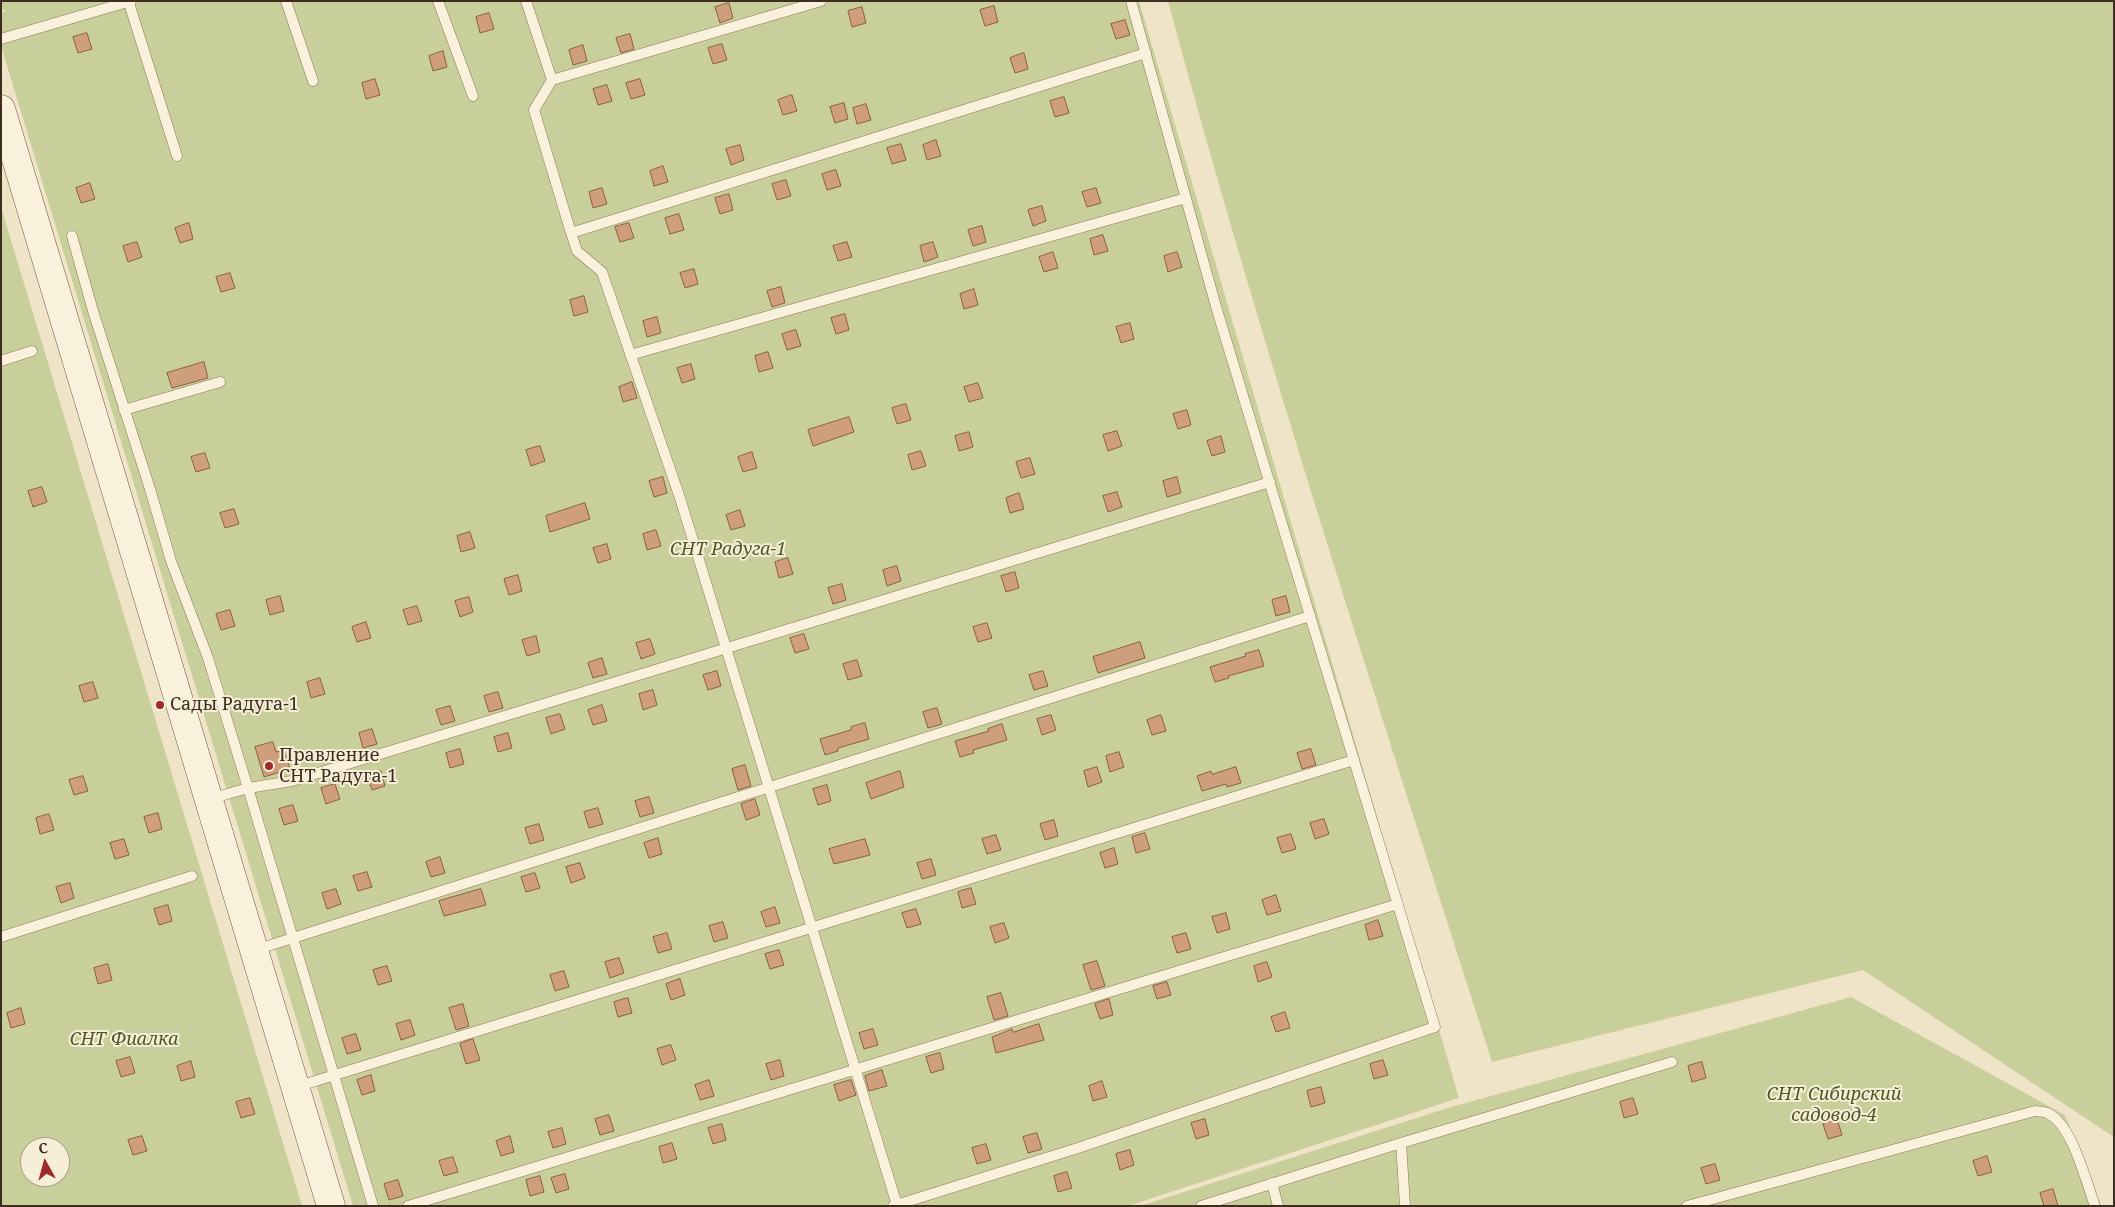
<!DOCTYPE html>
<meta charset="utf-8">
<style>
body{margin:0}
#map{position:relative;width:2115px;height:1207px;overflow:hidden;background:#f0e4c8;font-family:"Noto Serif",serif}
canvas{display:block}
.frame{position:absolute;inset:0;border:2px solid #3d2e20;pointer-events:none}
.north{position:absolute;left:20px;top:1137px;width:50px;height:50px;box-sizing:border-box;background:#f7eed8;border:1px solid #ada18e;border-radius:50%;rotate:353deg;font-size:14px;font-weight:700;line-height:20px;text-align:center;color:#3d2e20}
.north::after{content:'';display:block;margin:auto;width:18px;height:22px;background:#9e2a2b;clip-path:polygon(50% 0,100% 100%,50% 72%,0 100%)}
</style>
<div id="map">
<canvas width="2115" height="1207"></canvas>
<div class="frame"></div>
<div class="north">С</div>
</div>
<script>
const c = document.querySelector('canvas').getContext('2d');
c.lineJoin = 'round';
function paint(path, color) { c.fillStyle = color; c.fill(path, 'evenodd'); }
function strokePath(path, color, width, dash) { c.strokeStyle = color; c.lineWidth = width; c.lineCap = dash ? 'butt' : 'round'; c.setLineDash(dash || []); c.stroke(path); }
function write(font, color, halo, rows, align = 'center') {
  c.font = font + ' "Noto Serif",serif'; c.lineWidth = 4; c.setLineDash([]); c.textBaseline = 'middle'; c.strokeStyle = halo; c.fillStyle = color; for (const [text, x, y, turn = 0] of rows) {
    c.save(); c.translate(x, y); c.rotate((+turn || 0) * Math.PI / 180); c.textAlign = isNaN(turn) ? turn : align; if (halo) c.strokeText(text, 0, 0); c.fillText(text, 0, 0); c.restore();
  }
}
paint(new Path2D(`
 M1,1H1139L1459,1098L1128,1206H353L1,46V13L5,11L1,8Z
 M1168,1H2114V1137L1863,970L1492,1062C1380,710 1264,358 1168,1Z
 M1,207L302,1206H1ZM30,1147H60V1177H30Z
 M1851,997L2065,1115L2101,1206H1140L1451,1107Z`), '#c9cf9b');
const building = new Path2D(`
 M729,3L733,18L720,23L715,7Z
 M994,6L998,22L985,26L980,10Z
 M862,7L866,23L852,27L848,11Z
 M489,13L494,29L480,33L476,17Z
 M1125,20L1130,35L1116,39L1111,24Z
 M87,33L92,49L78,53L73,37Z
 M630,34L634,49L621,53L616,38Z
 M722,44L727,60L713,64L708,48Z
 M583,45L587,61L573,65L569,50Z
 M443,51L447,67L433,71L429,56Z
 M1024,53L1028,69L1015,73L1010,58Z
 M375,79L380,95L366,99L362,83Z
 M640,79L645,95L631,99L626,83Z
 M607,85L612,101L598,105L593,89Z
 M792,95L797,111L783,115L778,100Z
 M1064,97L1069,113L1055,117L1050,101Z
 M844,103L848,119L835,123L830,107Z
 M866,104L871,120L857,124L853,108Z
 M936,140L941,156L927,160L923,145Z
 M901,144L906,160L892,164L887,148Z
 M740,145L744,160L731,165L726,149Z
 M663,166L668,182L654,186L650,171Z
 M836,170L841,186L827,190L822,174Z
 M786,180L791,196L777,200L772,184Z
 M90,183L95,199L81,203L76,188Z
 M602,188L607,204L593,208L589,192Z
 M1096,188L1101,203L1087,207L1082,192Z
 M729,194L733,210L720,214L715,198Z
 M1042,206L1046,221L1033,226L1028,210Z
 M679,214L684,230L670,234L665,218Z
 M189,223L193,239L180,243L175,228Z
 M629,223L634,238L620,242L615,227Z
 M982,226L986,242L973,246L968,230Z
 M1103,235L1108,251L1094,255L1090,239Z
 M137,242L142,257L128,262L123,246Z
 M847,242L852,257L838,261L833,246Z
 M933,242L938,257L924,262L920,246Z
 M1053,252L1058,268L1044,272L1039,257Z
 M1177,252L1182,267L1168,272L1164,256Z
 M694,269L698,284L685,288L680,273Z
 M230,273L235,288L221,292L216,277Z
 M781,287L785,303L772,307L767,291Z
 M974,289L978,305L964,309L960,294Z
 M584,296L588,312L574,316L570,300Z
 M845,314L849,330L836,334L831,318Z
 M657,317L661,333L647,337L643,321Z
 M1130,323L1134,339L1121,343L1116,327Z
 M796,330L801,346L787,350L782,334Z
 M768,352L773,368L759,372L755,356Z
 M204,362L208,378L172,388L167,373Z
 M691,364L695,379L682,383L677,368Z
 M632,382L637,398L623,402L619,387Z
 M978,383L983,398L969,402L964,387Z
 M906,404L911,420L897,424L892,408Z
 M1187,410L1191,425L1178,429L1173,414Z
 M849,417L854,432L813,446L808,430Z
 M1117,431L1122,446L1108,451L1103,435Z
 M969,432L973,447L959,451L955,436Z
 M1221,436L1225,452L1212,456L1207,441Z
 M540,446L545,461L531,466L526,450Z
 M921,451L926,466L912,470L908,455Z
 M752,452L757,468L743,472L738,457Z
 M205,453L210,468L196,472L191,457Z
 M1030,458L1035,474L1021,478L1016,462Z
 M663,477L667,493L654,497L649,481Z
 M1177,477L1181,493L1167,497L1163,481Z
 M42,487L47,502L33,507L28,491Z
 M1117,492L1122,507L1108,512L1103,496Z
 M1019,493L1024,509L1010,513L1006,498Z
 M585,503L590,519L550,532L546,516Z
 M234,509L239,524L225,528L220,513Z
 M740,510L745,526L731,530L726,515Z
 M656,530L661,546L647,550L643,534Z
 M470,532L475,548L461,552L457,536Z
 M607,544L611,559L598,563L593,548Z
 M788,558L793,574L779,578L775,562Z
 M897,566L901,581L887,586L883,570Z
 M1015,572L1019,588L1006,592L1001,576Z
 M518,575L522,591L509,595L504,579Z
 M842,584L846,600L833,604L828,588Z
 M280,596L284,611L270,615L266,600Z
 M1286,596L1290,612L1276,616L1272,600Z
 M469,597L473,612L460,617L455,601Z
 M417,606L422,621L408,625L403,610Z
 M230,610L235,626L221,630L216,614Z
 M366,622L371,638L357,642L352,627Z
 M987,623L992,638L978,642L973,627Z
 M804,634L809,649L795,653L790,638Z
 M536,636L540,652L527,656L522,640Z
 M650,639L655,654L641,659L636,643Z
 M1140,642L1145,658L1098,673L1093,657Z
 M1259,650L1264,666L1228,676L1229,678L1215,682L1210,667L1246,656L1245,654Z
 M602,658L607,674L593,678L588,663Z
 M857,660L862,676L848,680L843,664Z
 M717,671L721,686L708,690L703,675Z
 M1043,671L1048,686L1034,690L1029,675Z
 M320,678L325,694L311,698L307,682Z
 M93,682L98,698L84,702L79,686Z
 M653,690L657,705L643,710L639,694Z
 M498,692L503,708L489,712L484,696Z
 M602,705L607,721L593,725L588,710Z
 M450,706L455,721L441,725L436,710Z
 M937,708L942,724L928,728L923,712Z
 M560,714L565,729L551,734L546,718Z
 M1051,715L1056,730L1042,735L1037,719Z
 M1161,715L1166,731L1152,735L1147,720Z
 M865,723L869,739L838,748V751L825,755L820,739L851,730V727Z
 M1002,724L1007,740L973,750L974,753L960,757L955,741L989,731L988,729Z
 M372,729L377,744L363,748L359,733Z
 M508,733L512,748L498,752L494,737Z
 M273,742L276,752L284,750L290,769L264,777L255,747Z
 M460,749L464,764L450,768L446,753Z
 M1311,749L1316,765L1302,769L1297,753Z
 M1119,752L1124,767L1110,772L1106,756Z
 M745,765L751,786L738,790L732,769Z
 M1097,767L1102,782L1088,787L1084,771Z
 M1236,767L1241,783L1227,787L1226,784L1202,791L1197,776L1211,771L1212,774Z
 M381,771L385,786L372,790L367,775Z
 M900,771L904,787L871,799L866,783Z
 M83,776L88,791L74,795L69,780Z
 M335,784L340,799L326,804L321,788Z
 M827,785L831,801L818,805L813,789Z
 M649,797L654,813L640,817L635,801Z
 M755,799L760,815L746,820L741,804Z
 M293,805L298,821L284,825L279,809Z
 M598,808L603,824L589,828L584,812Z
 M158,813L162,829L149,833L144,817Z
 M49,814L54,830L40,834L36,818Z
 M1324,819L1329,834L1315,839L1310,823Z
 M1054,820L1058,836L1045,840L1040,824Z
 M539,824L544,840L530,844L525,828Z
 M1145,833L1150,849L1136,853L1132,837Z
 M1291,834L1296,849L1282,853L1277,838Z
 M996,835L1001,850L987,854L982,839Z
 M658,838L662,854L649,858L644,843Z
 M124,839L129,855L115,859L110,843Z
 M865,839L870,855L834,864L829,849Z
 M1114,848L1118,864L1105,868L1100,853Z
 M440,857L445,873L431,877L426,862Z
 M931,859L936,875L922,879L917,863Z
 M580,863L585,878L571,883L566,867Z
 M367,872L372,887L358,891L353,876Z
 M535,873L540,888L526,892L521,877Z
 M70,883L74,898L61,903L56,887Z
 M971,888L976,904L962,908L958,892Z
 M336,889L341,904L327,909L322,893Z
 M481,889L486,905L444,916L439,901Z
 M1276,895L1281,911L1267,915L1262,900Z
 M168,905L172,921L159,925L154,909Z
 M775,907L780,923L766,927L761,912Z
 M916,909L921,924L907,928L902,913Z
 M1226,913L1230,929L1217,933L1212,917Z
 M1378,920L1383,936L1369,940L1365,925Z
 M723,922L728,938L714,942L709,926Z
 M1004,923L1009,938L995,943L990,927Z
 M667,933L672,949L658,953L653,937Z
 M1186,933L1191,949L1177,953L1172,937Z
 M779,950L784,965L770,969L765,954Z
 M619,958L624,973L610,978L605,962Z
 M1097,961L1105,986L1091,990L1083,965Z
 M1267,962L1272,977L1258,982L1254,966Z
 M108,964L112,980L98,984L94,968Z
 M387,966L392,981L378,985L373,970Z
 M564,971L569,987L555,991L550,975Z
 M680,979L685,995L671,1000L666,984Z
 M1167,982L1171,995L1157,999L1153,986Z
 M1001,993L1008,1016L994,1020L987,997Z
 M628,998L632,1013L618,1017L614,1002Z
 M1109,999L1113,1015L1100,1019L1095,1004Z
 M463,1004L469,1026L456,1030L449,1008Z
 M21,1008L25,1024L11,1028L7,1013Z
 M1285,1012L1290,1028L1276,1032L1271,1017Z
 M410,1020L415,1035L401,1040L396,1024Z
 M1039,1024L1044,1040L996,1053L992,1037L1012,1029L1013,1032Z
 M873,1029L878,1045L864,1049L859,1033Z
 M356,1034L361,1050L347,1054L342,1038Z
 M473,1039L480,1060L466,1064L460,1044Z
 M671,1045L676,1060L662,1065L657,1049Z
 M940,1053L944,1069L931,1073L926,1057Z
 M130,1057L135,1073L121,1077L116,1061Z
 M780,1060L784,1076L771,1080L766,1064Z
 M1383,1060L1388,1075L1374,1079L1370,1064Z
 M191,1061L195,1077L181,1081L177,1066Z
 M1702,1062L1706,1078L1692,1082L1688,1066Z
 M882,1070L887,1086L869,1091L865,1076Z
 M371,1075L375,1091L362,1095L357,1080Z
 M709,1080L714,1096L700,1100L695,1085Z
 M851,1080L856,1095L839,1101L834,1085Z
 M1102,1081L1107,1097L1093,1101L1089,1086Z
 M1321,1087L1325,1103L1311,1107L1307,1091Z
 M250,1098L255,1114L241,1118L236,1102Z
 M1633,1098L1638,1114L1624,1118L1620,1102Z
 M609,1115L614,1131L600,1135L595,1119Z
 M1205,1119L1209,1135L1196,1139L1191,1123Z
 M1837,1119L1842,1135L1828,1139L1823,1124Z
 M722,1124L726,1140L713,1144L708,1128Z
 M562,1128L566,1144L553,1148L548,1132Z
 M1037,1133L1042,1149L1028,1153L1023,1137Z
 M142,1136L147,1151L133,1155L128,1140Z
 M510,1136L514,1152L501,1156L496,1141Z
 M672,1143L677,1159L663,1163L659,1147Z
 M986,1144L991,1160L977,1164L972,1148Z
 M1130,1150L1134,1165L1120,1170L1116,1154Z
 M1987,1156L1992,1172L1978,1176L1973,1161Z
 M453,1157L458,1172L444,1176L439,1161Z
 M1715,1164L1720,1180L1706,1184L1701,1168Z
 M1067,1172L1072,1188L1058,1192L1054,1176Z
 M565,1174L569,1189L556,1193L551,1178Z
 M540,1176L544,1192L530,1196L526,1180Z
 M398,1180L403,1196L389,1200L384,1184Z
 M2053,1189L2058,1206H2044L2040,1193Z`);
paint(building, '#cf9f7d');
strokePath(building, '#8d5f41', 1);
const lane = new Path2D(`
 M286,1L313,81
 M438,1L473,96
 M526,1L552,80L534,110L571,233L577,251L602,272L680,498L897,1205
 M129,3L177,156
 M1,39L131,1
 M552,80L821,1
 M571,233L1146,53
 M72,236L93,311L150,489L171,561L208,658L248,788L210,799
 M630,355L1186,198
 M1,361L32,351
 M124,410L220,382
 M1,937L192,876
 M255,950L1310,616
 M296,1087L1354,760
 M1401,1143L1405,1206
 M1272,1183L1278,1206
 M373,1206L248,788L292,781L1270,482
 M408,1206L1398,904
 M893,1206L1078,1148L1435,1027L1217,310L1131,1
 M1201,1206L1401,1143L1672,1062
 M1687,1206L2035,1111C2038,1112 2043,1111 2047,1113C2072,1123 2086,1182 2095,1206`);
const secondary = new Path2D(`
 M1,109L331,1206`);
strokePath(lane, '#8d765c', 11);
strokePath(secondary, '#6f573f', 29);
strokePath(lane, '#faf1dc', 10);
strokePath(secondary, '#faf1dc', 28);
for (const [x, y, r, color] of [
 [160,705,5,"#9e2a2b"],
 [269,766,5,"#9e2a2b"]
]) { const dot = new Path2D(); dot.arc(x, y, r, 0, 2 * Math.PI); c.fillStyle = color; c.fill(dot); strokePath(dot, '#f7eed8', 2); }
write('italic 18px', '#4d5a26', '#f7eed8', [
 ["СНТ Радуга-1",728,550],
 ["СНТ Фиалка",124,1040],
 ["СНТ Сибирский",1834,1095],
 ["садовод-4",1834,1116]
]);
write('18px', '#3d2e20', '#f7eed8', [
 ["Сады Радуга-1",170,705],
 ["Правление",279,756],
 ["СНТ Радуга-1",279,777]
], 'left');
</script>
